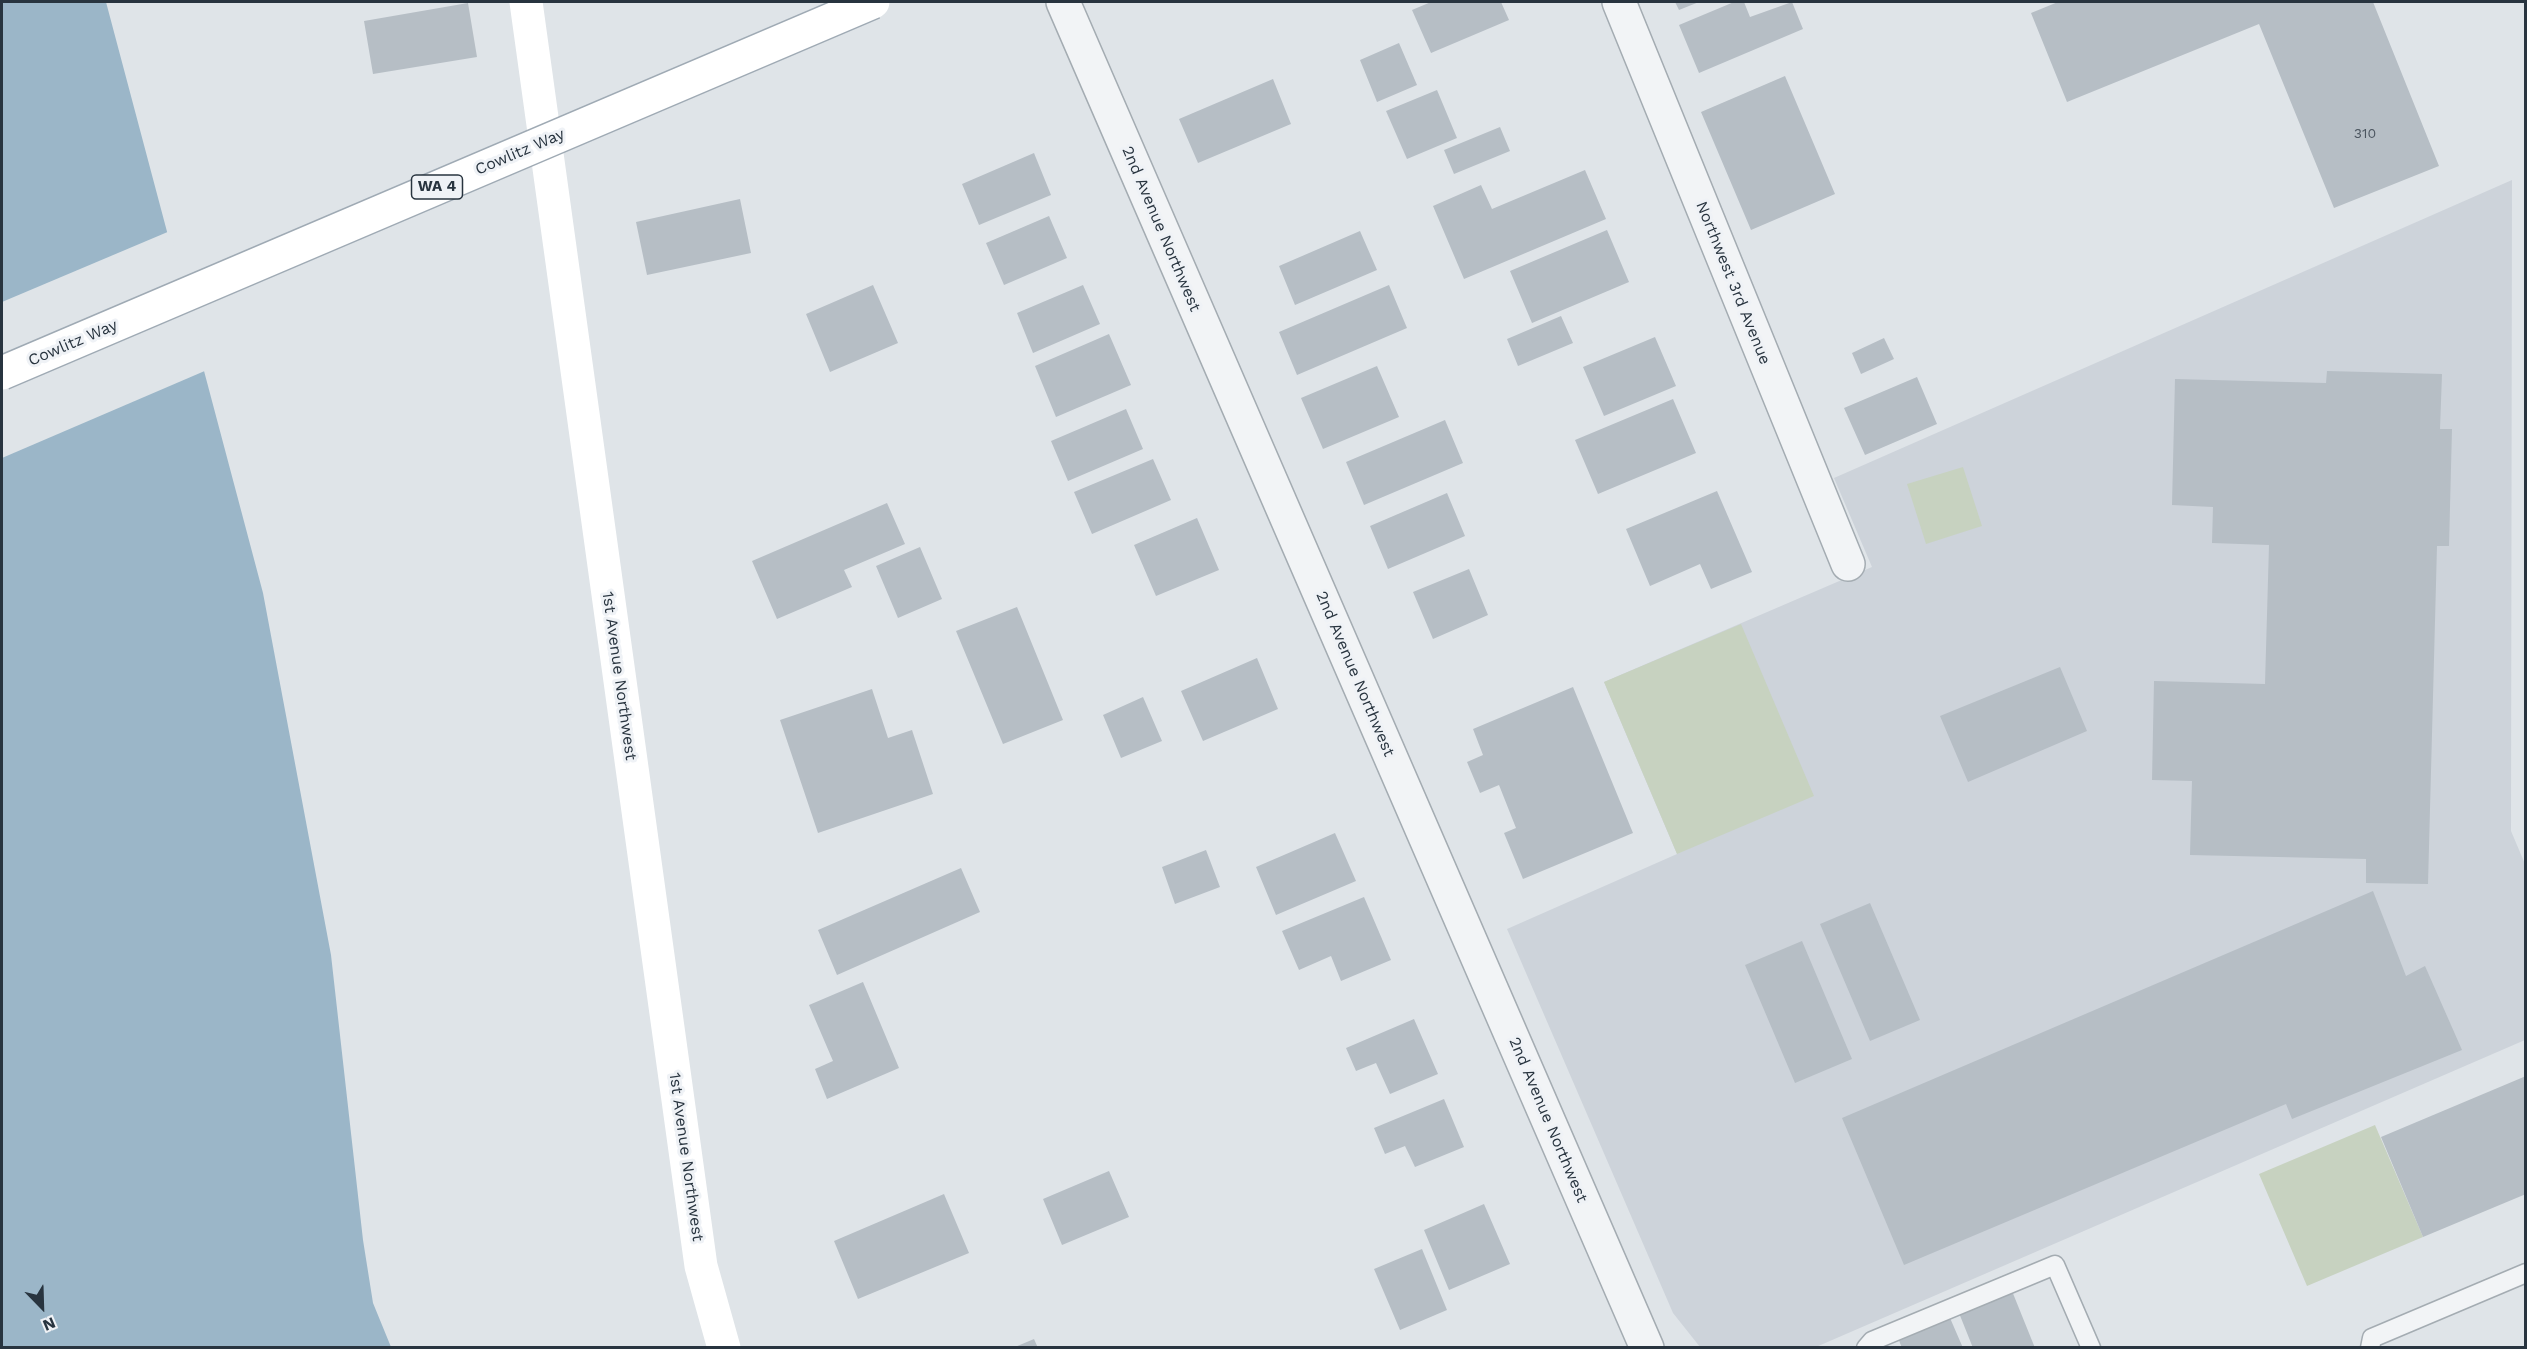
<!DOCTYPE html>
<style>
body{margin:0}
#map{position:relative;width:2527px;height:1349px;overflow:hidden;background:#dfe4e8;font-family:"Work Sans",sans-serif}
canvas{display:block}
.frame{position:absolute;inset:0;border:3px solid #28343f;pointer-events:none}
.north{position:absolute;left:12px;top:1277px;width:60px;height:60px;-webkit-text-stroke:4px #eff2f6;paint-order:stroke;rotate:157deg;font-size:16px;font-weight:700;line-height:24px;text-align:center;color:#28343f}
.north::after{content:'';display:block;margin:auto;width:21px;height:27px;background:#28343f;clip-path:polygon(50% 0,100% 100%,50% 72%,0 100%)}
</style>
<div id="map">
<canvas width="2527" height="1349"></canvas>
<div class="frame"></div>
<div class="north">N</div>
</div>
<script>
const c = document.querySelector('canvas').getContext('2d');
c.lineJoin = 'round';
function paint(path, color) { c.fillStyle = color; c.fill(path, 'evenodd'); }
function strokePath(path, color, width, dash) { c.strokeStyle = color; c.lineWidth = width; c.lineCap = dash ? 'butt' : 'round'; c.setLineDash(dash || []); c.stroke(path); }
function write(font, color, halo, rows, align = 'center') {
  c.font = font + ' "Work Sans",sans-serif'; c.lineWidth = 6; c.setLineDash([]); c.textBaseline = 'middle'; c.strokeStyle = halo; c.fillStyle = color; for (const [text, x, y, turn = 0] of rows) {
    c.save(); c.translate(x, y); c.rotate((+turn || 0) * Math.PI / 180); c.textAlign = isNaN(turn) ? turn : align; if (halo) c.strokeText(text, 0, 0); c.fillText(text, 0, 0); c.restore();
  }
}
paint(new Path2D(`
 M2512,180L2511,831L2525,864V1040L1816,1347H1700L1673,1313L1507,929L1677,854L1604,682L1872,567L1834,478Z`), '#cdd3da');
paint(new Path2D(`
 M1963,467L1982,526L1926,544L1907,484Z
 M1741,624L1814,796L1677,854L1604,682Z
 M2375,1125L2423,1237L2307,1286L2259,1174Z`), '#c7d2c0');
paint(new Path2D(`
 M2,2H106L263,593L331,955L363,1240L373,1303L391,1347L2,1348Z`), '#9bb6c8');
paint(new Path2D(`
 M170,231L207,370L2,458V302Z`), '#dfe4e8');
paint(new Path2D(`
 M1431,2H1501L1509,20L1431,53L1412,10Z
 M1675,2H1699L1679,10Z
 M1734,2H1744L1750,17L1792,2L1803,29L1699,73L1679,25Z
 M2058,2H2373L2439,166L2334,208L2259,24L2067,102L2031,13Z
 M468,3L477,57L373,74L364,21Z
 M1399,43L1417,85L1377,102L1360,60Z
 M1785,76L1835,194L1751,230L1701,112Z
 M1273,79L1291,124L1198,163L1179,119Z
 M1437,90L1457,138L1407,159L1386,111Z
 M1500,127L1510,151L1454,174L1444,150Z
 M1034,153L1051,195L979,225L962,184Z
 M1585,170L1606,219L1464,279L1433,206L1481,185L1492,209Z
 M740,199L751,253L647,275L636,222Z
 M1049,216L1067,258L1004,285L986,243Z
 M1607,230L1629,282L1532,323L1510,271Z
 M1360,231L1377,270L1295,305L1279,266Z
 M873,285L898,343L830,372L806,314Z
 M1083,285L1100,324L1033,353L1017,313Z
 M1389,285L1407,328L1297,375L1279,332Z
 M1561,316L1573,343L1518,366L1507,339Z
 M1109,334L1131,385L1056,417L1035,366Z
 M1655,337L1676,386L1604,416L1583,367Z
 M1884,338L1894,359L1861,374L1852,353Z
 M1377,366L1399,417L1323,449L1301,398Z
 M2327,371L2442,374L2440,429H2452L2449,546H2437L2428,884L2366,883V859L2190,855L2192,781L2152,780L2154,681L2265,684L2269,545L2212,543L2213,507L2172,505L2175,379L2326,383Z
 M1917,377L1937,424L1865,455L1844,408Z
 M1673,399L1696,453L1598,494L1575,440Z
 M1126,409L1143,449L1068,481L1051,441Z
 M1445,420L1463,463L1364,505L1346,462Z
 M1153,459L1171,500L1092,534L1074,492Z
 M1717,491L1752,572L1711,589L1700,564L1650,586L1626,529Z
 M1447,493L1465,536L1388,569L1370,526Z
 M887,503L905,544L844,570L852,587L777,619L752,561Z
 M1197,518L1219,570L1156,596L1134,545Z
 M920,547L942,599L898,618L876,566Z
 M1469,569L1488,615L1433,639L1413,592Z
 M1017,607L1063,720L1003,744L956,631Z
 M1257,658L1278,709L1203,741L1181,691Z
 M2060,667L2087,731L1968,782L1940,716Z
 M1573,687L1633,833L1523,879L1504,833L1516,828L1499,785L1480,793L1467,762L1483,755L1473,729Z
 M872,689L888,738L912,730L933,794L818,833L780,720Z
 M1143,697L1162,741L1121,758L1103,715Z
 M1335,833L1356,881L1276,915L1256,867Z
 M1206,850L1220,887L1175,904L1162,867Z
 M961,868L980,912L837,975L818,930Z
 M2373,891L2406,976L2425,966L2462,1050L2292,1119L2286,1104L1904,1265L1842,1118Z
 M1364,897L1391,960L1341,981L1331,956L1299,970L1282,931Z
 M1870,903L1920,1020L1870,1041L1820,924Z
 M1802,941L1852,1059L1795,1083L1745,965Z
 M863,982L899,1068L827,1099L815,1069L833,1061L809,1005Z
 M1414,1019L1438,1074L1390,1094L1376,1063L1356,1071L1346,1048Z
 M2526,1076V1194L2423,1237L2381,1137Z
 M1444,1099L1464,1147L1415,1167L1405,1146L1385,1154L1374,1128Z
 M1109,1171L1129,1217L1062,1245L1043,1199Z
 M944,1194L969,1253L858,1299L834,1241Z
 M1484,1204L1510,1264L1449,1290L1424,1230Z
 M1422,1249L1447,1310L1400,1330L1374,1269Z
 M2012,1291L2035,1348H1973L1959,1313Z
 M1947,1311L1963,1348H1902L1896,1333Z
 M1034,1339L1038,1348H1015V1347Z`), '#b6bec5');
const service = new Path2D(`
 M1866,1348L1872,1341L2055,1265L2091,1348
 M2370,1348L2372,1338L2526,1273`);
const minor = new Path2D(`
 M1063,2L1647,1348
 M1619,2L1848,564`);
strokePath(service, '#a4acb2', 21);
strokePath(minor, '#a4acb2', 36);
strokePath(service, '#f2f4f6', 18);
strokePath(minor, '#f2f4f6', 33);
strokePath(new Path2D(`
 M526,2L701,1266L724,1348`), '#fff', 33);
const primaryBridge = new Path2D(`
 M2,373L873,2`);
strokePath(primaryBridge, '#9faab4', 36, []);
strokePath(primaryBridge, '#fff', 33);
write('14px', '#4c5660', null, [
 ["310",2365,134]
]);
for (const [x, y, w] of [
 [437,187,51]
]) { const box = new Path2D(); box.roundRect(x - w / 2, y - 12, w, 24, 4.5); c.fillStyle = '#eff2f6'; c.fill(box); strokePath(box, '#28343f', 1.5); }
write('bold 15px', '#28343f', null, [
 ["WA 4",437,187]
]);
write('16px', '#28343f', '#eff2f6', [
 ["Cowlitz Way",520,152,-23],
 ["2nd Avenue Northwest",1161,229,67],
 ["Northwest 3rd Avenue",1733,283,68],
 ["Cowlitz Way",73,343,-23],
 ["2nd Avenue Northwest",1355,674,67],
 ["1st Avenue Northwest",619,676,82],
 ["2nd Avenue Northwest",1548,1120,67],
 ["1st Avenue Northwest",686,1157,82]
]);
</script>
